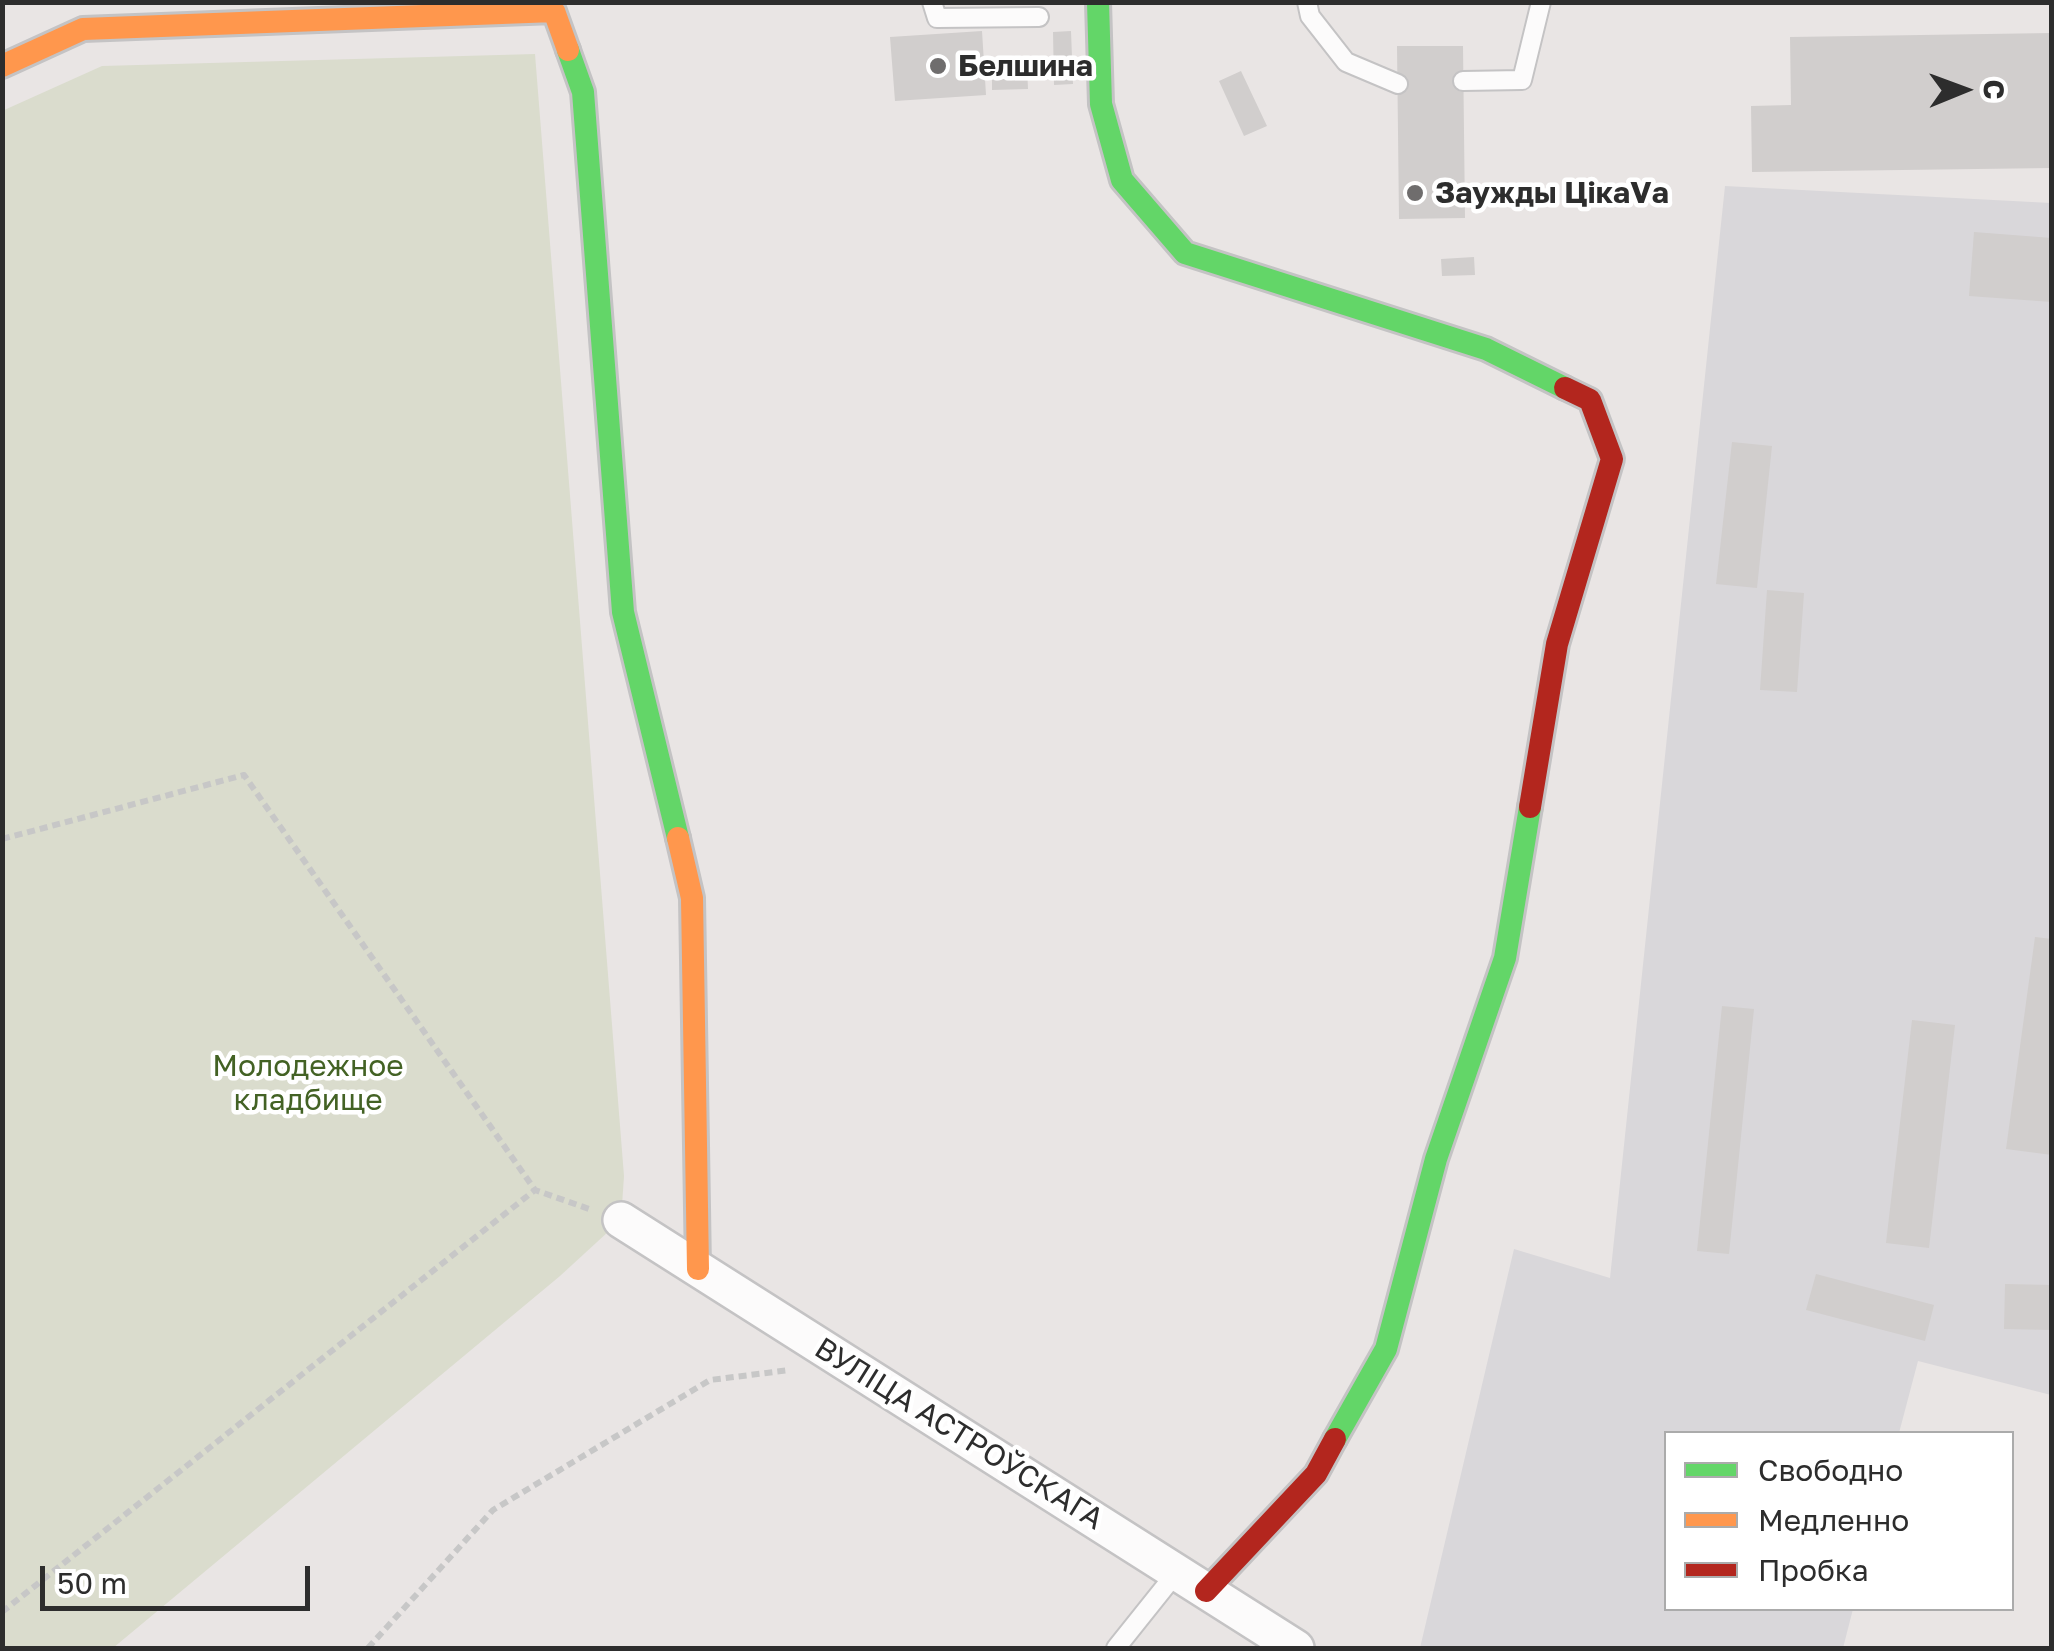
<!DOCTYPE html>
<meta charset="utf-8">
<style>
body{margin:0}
#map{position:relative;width:2054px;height:1651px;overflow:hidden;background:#e9e5e4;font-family:"Golos Text",sans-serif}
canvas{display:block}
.frame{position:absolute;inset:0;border:5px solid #2d2d2d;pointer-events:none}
.legend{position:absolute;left:1664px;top:1431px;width:350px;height:180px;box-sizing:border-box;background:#fff;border:2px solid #ababab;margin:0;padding:12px 18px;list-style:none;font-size:30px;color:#2d2d2d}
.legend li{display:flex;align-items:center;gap:20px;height:50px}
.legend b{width:50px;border:2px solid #ababab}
.north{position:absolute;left:1914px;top:40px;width:100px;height:100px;-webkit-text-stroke:8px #fff;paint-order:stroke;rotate:89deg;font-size:28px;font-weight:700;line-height:40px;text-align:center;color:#2d2d2d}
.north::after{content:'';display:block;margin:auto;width:35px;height:45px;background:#2d2d2d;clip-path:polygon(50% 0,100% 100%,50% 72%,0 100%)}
.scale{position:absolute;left:40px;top:1566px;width:270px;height:45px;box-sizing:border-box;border:5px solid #2d2d2d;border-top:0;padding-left:12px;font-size:30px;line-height:35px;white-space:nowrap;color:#2d2d2d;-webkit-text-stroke:8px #fff;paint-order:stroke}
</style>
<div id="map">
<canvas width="2054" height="1651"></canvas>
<div class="frame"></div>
<ul class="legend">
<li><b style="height:12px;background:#63d668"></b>Свободно</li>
<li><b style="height:12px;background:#ff974d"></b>Медленно</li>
<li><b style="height:12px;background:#b3261e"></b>Пробка</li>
</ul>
<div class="north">С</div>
<div class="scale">50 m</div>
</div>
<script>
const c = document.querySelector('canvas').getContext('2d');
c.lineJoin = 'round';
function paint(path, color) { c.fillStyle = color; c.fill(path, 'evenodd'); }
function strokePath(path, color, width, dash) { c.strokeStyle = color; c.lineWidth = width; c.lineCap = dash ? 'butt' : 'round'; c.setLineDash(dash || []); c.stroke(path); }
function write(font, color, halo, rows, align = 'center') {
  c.font = font + ' "Golos Text",sans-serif'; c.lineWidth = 9; c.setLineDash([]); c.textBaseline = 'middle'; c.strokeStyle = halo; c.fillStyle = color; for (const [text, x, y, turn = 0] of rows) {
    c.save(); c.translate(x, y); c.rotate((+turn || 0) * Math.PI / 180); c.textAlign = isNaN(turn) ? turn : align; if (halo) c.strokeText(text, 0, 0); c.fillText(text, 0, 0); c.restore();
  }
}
paint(new Path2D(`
 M1725,186L2051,203V1395L1918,1361L1899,1433L1666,1434V1608L1853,1609L1843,1648H1420L1514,1249L1610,1278Z`), '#d9d7da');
paint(new Path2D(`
 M535,54L624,1176L621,1220L560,1276L113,1648H3L2,111L102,66Z`), '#dadccd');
paint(new Path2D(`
 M982,31L986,95L895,101L890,37Z
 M1071,31L1073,84L1054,85L1053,32Z
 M2052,33V168L1752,172L1751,106L1791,105L1790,37Z
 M1397,46H1463L1465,218L1399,219Z
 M1027,66L1028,89L992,90V67Z
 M1241,71L1267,126L1244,136L1219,81Z
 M1974,232L2052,238V302L1969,296Z
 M1474,257L1475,275L1442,276L1441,259Z
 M1732,442L1772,446L1757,588L1716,584Z
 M1767,590L1804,593L1797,692L1760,690Z
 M2035,937L2052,939V1155L2006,1149Z
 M1722,1006L1754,1009L1729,1254L1697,1251Z
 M1912,1020L1955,1025L1929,1248L1886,1243Z
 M1816,1274L1934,1305L1925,1341L1806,1310Z
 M2005,1284L2052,1285V1330L2004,1329Z`), '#d1cecd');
const lane = new Path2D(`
 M932,2L937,18L1039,17
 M1307,2L1310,16L1346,62L1398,84
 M1463,81L1522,80L1541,2
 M1116,1648L1176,1573`);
const street = new Path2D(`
 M621,1220L1296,1648`);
const fast = new Path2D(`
 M1098,2L1101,104L1122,180L1185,253L1486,349L1565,388
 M568,50L583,92L623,612L678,838
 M1335,1439L1386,1349L1436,1159L1505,958L1530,807`);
const slow = new Path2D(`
 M2,66L83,29L554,11L568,50
 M678,838L692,898L698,1269`);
const jam = new Path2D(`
 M1530,807L1557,644L1612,459L1590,400L1565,388
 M1206,1591L1316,1474L1335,1439`);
strokePath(lane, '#c4c3c4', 22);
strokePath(street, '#c4c3c4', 40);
strokePath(fast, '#c4c3c4', 28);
strokePath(slow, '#c4c3c4', 28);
strokePath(jam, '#c4c3c4', 28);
strokePath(new Path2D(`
 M2,839L244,775L535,1190L592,1210
 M2,1612L535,1190
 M368,1648L493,1510L710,1380L790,1370`), '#c7c7c7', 6, [8, 5]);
strokePath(lane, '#fcfbfb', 18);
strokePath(street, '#fcfbfb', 35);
strokePath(fast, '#63d668', 22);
strokePath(slow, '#ff974d', 22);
strokePath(jam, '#b3261e', 22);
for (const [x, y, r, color] of [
 [938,66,10,"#6f6d6d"],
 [1415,193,10,"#6f6d6d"]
]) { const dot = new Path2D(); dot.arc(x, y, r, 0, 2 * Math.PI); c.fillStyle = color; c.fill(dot); strokePath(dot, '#fff', 4); }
write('bold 30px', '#2d2d2d', '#fff', [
 ["Белшина",958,66],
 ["Заужды ЦікаVа",1435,193]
], 'left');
write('30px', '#436224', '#fff', [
 ["Молодежное",308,1066],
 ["кладбище",308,1100]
]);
write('30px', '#2d2d2d', '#fff', [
 ["ВУЛІЦА АСТРОЎСКАГА",959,1434,32]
]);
</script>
